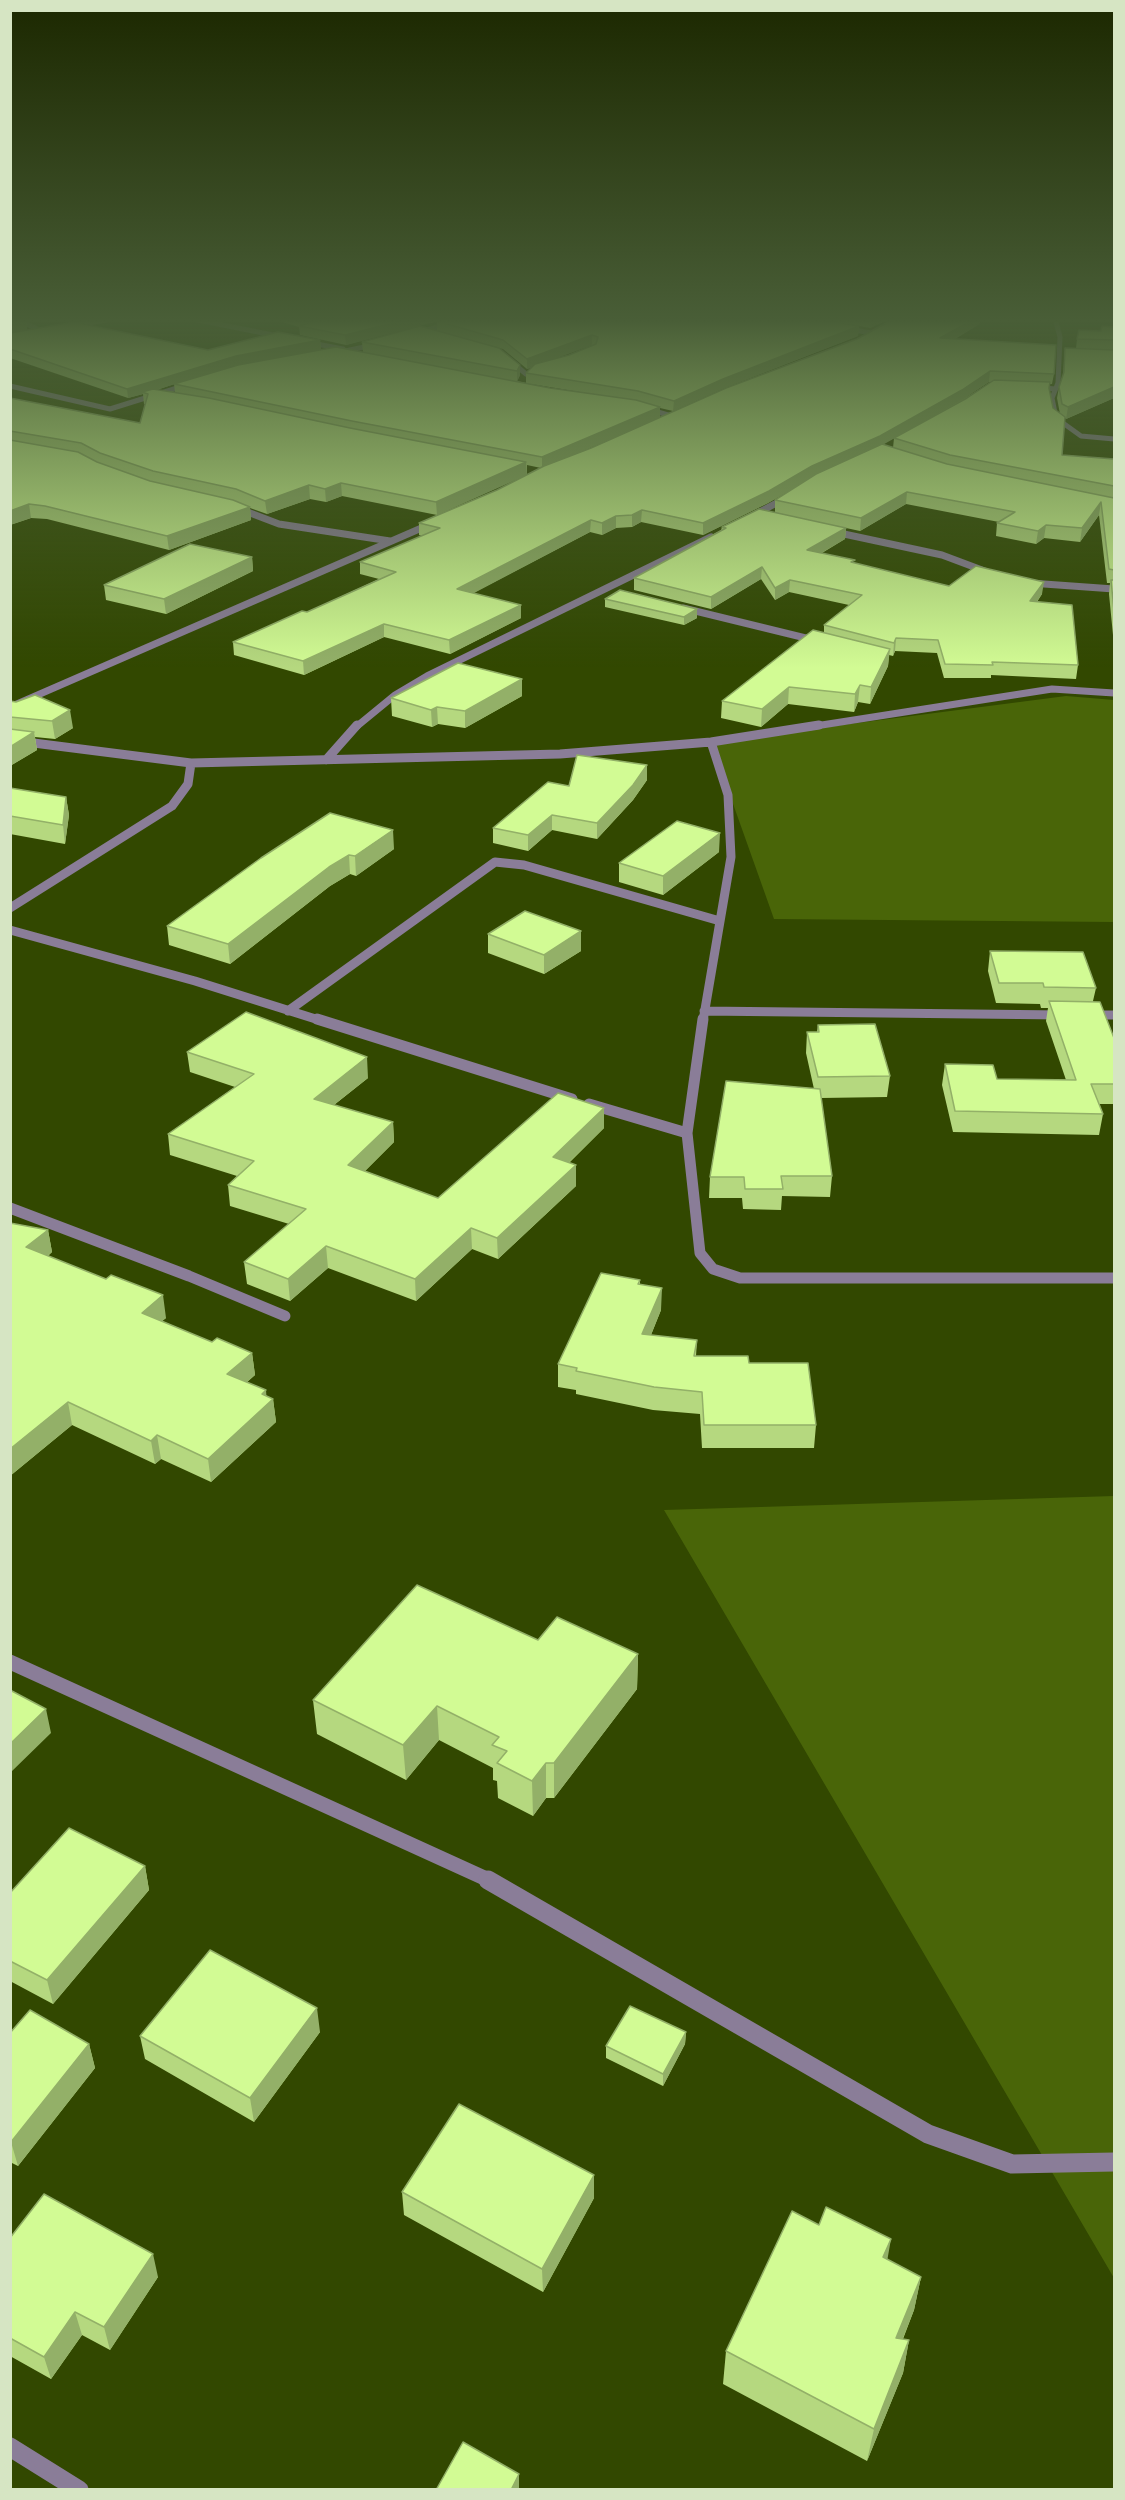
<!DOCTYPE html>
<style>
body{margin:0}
#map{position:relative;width:1125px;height:2500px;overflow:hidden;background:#324800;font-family:"Work Sans",sans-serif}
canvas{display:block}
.frame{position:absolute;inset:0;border:12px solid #d6e5c3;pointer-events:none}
</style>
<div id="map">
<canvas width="1125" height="2500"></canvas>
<div class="frame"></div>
</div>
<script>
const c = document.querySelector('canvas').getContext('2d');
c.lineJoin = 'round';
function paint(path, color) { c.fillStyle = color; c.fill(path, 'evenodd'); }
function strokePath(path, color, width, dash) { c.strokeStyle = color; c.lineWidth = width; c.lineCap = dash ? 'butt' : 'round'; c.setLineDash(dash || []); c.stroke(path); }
paint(new Path2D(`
 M1066,696L1114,700V922L774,919L711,742Z
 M1114,1496V2278L664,1510Z`), '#496508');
strokePath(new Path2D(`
 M13,318L42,331
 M188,318L283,337
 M1055,318L1060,337L1058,383L1052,398L1056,418L1081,436L1114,439
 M842,328L871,333L901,318
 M415,334L465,318
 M306,342L343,349L339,352
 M336,353L378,344
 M507,358L526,374
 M10,386L110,409L190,384
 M1035,387L1055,389
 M644,408L675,417`), '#8a7d98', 5);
strokePath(new Path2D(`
 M237,508L279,524L390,541
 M750,517L788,497
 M830,531L942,555L990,573
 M1030,583L1114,589
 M683,608L818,641
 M10,707L433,523
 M356,727L395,695L427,676L711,537
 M809,727L1052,689L1114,693`), '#8a7d98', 7);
strokePath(new Path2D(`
 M10,740L191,763L560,754L711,742L819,725
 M326,760L357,725
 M10,908L172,806L188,784L191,763
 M10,930L195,981L322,1021
 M288,1011L495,862L524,865L720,921
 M704,1011L1063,1015
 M1090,1015H1114
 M703,1021L731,857L728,795L711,742`), '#8a7d98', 9);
strokePath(new Path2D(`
 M317,1019L572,1099
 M703,1019L687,1133L700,1253L713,1269L740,1278H1114
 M589,1104L687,1133
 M10,1208L189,1276L285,1316`), '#8a7d98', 11);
strokePath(new Path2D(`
 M10,1662L491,1881`), '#8a7d98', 15);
strokePath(new Path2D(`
 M488,1880L928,2134L1012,2164L1114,2162
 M10,2447L79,2490`), '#8a7d98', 19);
strokePath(new Path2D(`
 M68,327L116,318`), '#b49fca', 5);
paint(new Path2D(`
 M10,318L26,321L27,330L208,350L320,340L321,350L363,352L362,342L437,331V321L450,318H891L870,328L859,326L858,336L722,389L673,411L660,408V418L561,460L978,325L955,339L1054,374L1052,384H1050L1049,389L1053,408L1060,414L1057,398L1059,387L1063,375L1065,348H1076L1077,339L1114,327V398L1066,419L1065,418L1062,455L1114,459V635H1113L1109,594L1110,583H1107L1099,515L1080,542L1044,538L1036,544L996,536L997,523L999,522L906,504L860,531L846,528L845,539L822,553L854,563L949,586L1042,594L1037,602L1078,665L1076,679L991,675V678H944L937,653L895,651L893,656L889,655L888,666L870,704L858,702L854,712L788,704L761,727L721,718L722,701L824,633V625L849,605L789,592L775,600L761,579L711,609L634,590V578L721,530L722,527L775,512V500L797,486L768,503L703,535L641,522L632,527L616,528L602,535L590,532L473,593L521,605V618L450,654L384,637L304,675L234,655L233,642L307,612L379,579L360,574V562L422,536L419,535V523L497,490L523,476L437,515L342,496L326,502L310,499L267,514L250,508L251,520L169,550L47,519L31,518L10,525V398L140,423L145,404H144L143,394L128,398L10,358ZM592,345H593L569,355L551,360ZM499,348L503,349L527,369L533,367L526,373V383L517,381L520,375V365ZM989,382H991L960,401ZM174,384L175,392L157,390ZM531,384L598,395L550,388ZM894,438L893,448L883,444ZM527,465L541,468L527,475Z
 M270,318H449L346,345L300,335L299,327Z
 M252,557L253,571L166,614L106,600L104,585Z
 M605,599L697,609V618L684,625L605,607Z
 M522,679V696L465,728L438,724L432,727L392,716L391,698Z
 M10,701L73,728L55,739L35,737L37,750L10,766Z
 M647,780L633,800L597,839L552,830L528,851L493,843V828L569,786Z
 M10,788L66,797L69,815L65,844L10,834Z
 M394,849L356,876L350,874L330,886L230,964L169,945L167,926L261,858Z
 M719,852L663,895L619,882V863Z
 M488,934L581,951L544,974L488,953Z
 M990,951L1096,988L1093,1001L1114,1038V1104H1099L1103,1114L1099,1135L953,1132L942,1085L945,1064L997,1079L1066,1080L1046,1021L1048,1008H1041L1040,1004L996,1003L988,971Z
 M818,1025L890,1076L887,1097L821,1098L832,1176L830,1197L782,1196L781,1210L743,1209L742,1198H709L710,1177L814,1089L806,1053L807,1032H817Z
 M187,1052L368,1078L334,1105L393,1122L394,1142L365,1171L438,1198L604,1108V1128L569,1163L576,1186L498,1259L472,1249L416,1301L328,1268L290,1301L247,1284L244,1262L289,1224L230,1206L228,1185L237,1176L170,1155L168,1134L235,1087L190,1072Z
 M10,1223L48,1230L52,1252L48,1256L166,1318L162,1321L212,1342L252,1353L255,1375L247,1382L266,1390V1396L273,1399L276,1422L211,1482L161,1459L155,1464L72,1425L10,1476Z
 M640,1280V1284L661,1310L651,1335L697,1340L696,1356L749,1363L816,1425L814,1448H702L700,1414L653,1410L576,1394V1390L558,1387V1364Z
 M538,1640L638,1654L637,1689L554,1798H546L533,1816L498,1798L497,1781L493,1780V1768L439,1740L406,1780L317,1734L313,1700Z
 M145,1866L149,1890L53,2004L10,1981V1893Z
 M320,2032L254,2122L145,2059L140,2036Z
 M686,2032L685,2044L663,2086L606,2058V2046Z
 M10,2033L89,2044L95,2068L18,2166L10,2162Z
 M402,2192L594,2198L543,2292L404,2215Z
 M10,2238L158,2277L110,2350L82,2335L51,2379L10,2356Z
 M888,2260L921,2277L914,2310L903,2339L909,2340L903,2373L867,2461L723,2384L726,2351Z`), '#b5d87f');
paint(new Path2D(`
 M413,318H449L346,345L345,335Z
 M871,318H891L870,328Z
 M976,318H984L978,325L939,348L940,338Z
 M26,321L27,330L10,333V324Z
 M859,326L858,336L722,389L673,411L674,401L723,379Z
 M592,335V345L527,369V359Z
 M320,340L321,350L237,365L146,393L142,392L143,394L128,398L127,389L236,356Z
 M520,365V375L517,382V371Z
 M990,371L989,382L960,401L879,447L811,478L768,503L703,535V523Z
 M1114,387V398L1066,419L1068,407Z
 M660,407V418L542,468V457Z
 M526,462L527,475L437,515L436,502Z
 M341,483L342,496L326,502L325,489Z
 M309,485L310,499L267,514L265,501Z
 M907,492L906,504L860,531L861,518Z
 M1101,502L1099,515L1080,542L1082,528Z
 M29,504L31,518L10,525V511Z
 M250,507L251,520L169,550L167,536Z
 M642,510L641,522L632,527V515Z
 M616,516V528L602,535V523Z
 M591,520L590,532L457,602V589Z
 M1046,525L1044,538L1036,544L1038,531Z
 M846,528L845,539L806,562L807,550Z
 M252,557L253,571L166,614L164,599Z
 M762,567L761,579L711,609V597Z
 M790,580L789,592L775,600V588Z
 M1044,582L1042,594L1028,614L1030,601Z
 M521,605V618L450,654L449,640Z
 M697,609V618L684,625V617Z
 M384,624V637L304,675L303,661Z
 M896,638L895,651L893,656L894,643Z
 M890,649L888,666L870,704L871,687Z
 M522,679V696L465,728V711Z
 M860,685L858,702L854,712L855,694Z
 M789,687L788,704L761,727L762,709Z
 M437,707L438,724L432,727L431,710Z
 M70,710L73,728L55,739L52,721Z
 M34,732L37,750L10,766V747Z
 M647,765V780L633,800L597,839V823Z
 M66,797L69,815L65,844L63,825Z
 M552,815V830L528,851V835Z
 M393,830L394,849L356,876L355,856Z
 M720,833L719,852L663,895V876Z
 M349,855L350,874L330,886L230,964L228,944L329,867Z
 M581,931V951L544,974V955Z
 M367,1057L368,1078L316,1119L314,1099Z
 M604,1108V1128L553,1178V1157Z
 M393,1122L394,1142L350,1186L348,1165Z
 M576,1165V1186L498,1259L497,1238Z
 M471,1228L472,1249L416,1301L415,1279Z
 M48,1230L52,1252L30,1270L26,1247Z
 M326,1246L328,1268L290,1301L288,1279Z
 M662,1288L661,1310L642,1357V1334Z
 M163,1295L166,1318L145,1335L142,1313Z
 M252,1353L255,1375L230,1397L227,1374Z
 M266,1390L267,1404L273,1399L276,1422L211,1482L208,1459Z
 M68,1402L72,1425L10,1476V1449Z
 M157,1435L161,1459L155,1464L151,1441Z
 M638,1654L637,1689L554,1798V1763Z
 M437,1706L439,1740L406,1780L403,1745Z
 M46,1709L51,1733L10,1773V1744Z
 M546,1763V1798L533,1816L532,1781Z
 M145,1866L149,1890L53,2004L47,1980Z
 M317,2008L320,2032L254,2122L250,2098Z
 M686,2032L685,2044L663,2086V2074Z
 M89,2044L95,2068L18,2166L11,2142Z
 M594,2175V2198L543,2292L542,2269Z
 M891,2239L885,2273L883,2257Z
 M153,2254L158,2277L110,2350L104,2327Z
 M921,2277L914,2310L890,2371L896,2338Z
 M75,2312L82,2335L51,2379L44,2357Z
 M909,2340L903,2373L867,2461L874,2429Z
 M519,2474V2490H511Z`), '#93b068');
const building = new Path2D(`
 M10,318H19L26,321L10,324Z
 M300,318H413L345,335L299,326L314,322Z
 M450,318H807L859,326L723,379L674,401L638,391L526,373L535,364L569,355L596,344L598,337L592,335L527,359L503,340L437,321Z
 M896,318H976L940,338L1056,345L1054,374L990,371L962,390L880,436L812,466L769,491L703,523L642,510L632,515L616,516L602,523L591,520L457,589L521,605L449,640L384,624L303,661L233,642L302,611L307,612L396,572L360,562L440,528L419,523L497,490L544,466L591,448L726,388L857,339Z
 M74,322L208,350L278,332L320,340L236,356L127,389L10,349V333Z
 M420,326L499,348L520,365L517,371L362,342Z
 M1102,326L1114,327V340L1077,339L1079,330L1101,331Z
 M336,347L550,388L636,400L660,407L542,457L352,421L174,384L238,365Z
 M1065,348L1114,350V387L1068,407L1062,404L1059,387L1064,372Z
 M994,380L1050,382L1049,388L1053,408L1065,417L1062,455L1114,459V486L950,455L894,438L967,398Z
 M153,389L209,398L350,428L526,462L436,502L341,483L325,489L309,485L265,501L236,489L153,471L100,453L81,443L10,431V398L140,423L148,394L142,392Z
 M10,440L78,452L97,462L150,481L233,500L250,507L167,536L45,506L29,504L10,511Z
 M882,444L947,464L1114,498V570L1109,569L1101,502L1082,528L1046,525L1038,531L997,523L1015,512L907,492L861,518L775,500L816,474Z
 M759,509L846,528L807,550L855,560L851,562L949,586L976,566L1044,582L1030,601L1072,605L1078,665L992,662L993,665L945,664L938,640L896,638L894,643L824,625L862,595L790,580L775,588L762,567L711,597L634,578L726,528L722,527Z
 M190,544L252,557L164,599L104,585Z
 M1111,580H1114V611Z
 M620,590L697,609L684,617L605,599Z
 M813,630L890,649L871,687L860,685L855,694L789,687L762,709L722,701Z
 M458,663L522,679L465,711L437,707L431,710L391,698Z
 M35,695L70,710L52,721L10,717V701L16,702Z
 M10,729L34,732L10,747Z
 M577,755L647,765L633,785L597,823L552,815L528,835L493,828L548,782L569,786Z
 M10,788L66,797L63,825L10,816Z
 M330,813L393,830L355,856L349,855L329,867L228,944L167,926L261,858Z
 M677,821L720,833L663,876L619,863Z
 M525,911L581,931L544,955L488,934Z
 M990,951L1083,952L1096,988L1044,987L1043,983H999Z
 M1049,1001L1100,1002L1114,1038V1084H1091L1103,1114L955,1111L945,1064L993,1065L997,1079L1076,1080Z
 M246,1012L367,1057L314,1099L393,1122L348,1165L438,1198L558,1093L604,1108L553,1157L576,1165L497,1238L471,1228L415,1279L326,1246L288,1279L244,1262L306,1209L228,1185L254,1161L168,1134L254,1074L187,1052Z
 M875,1024L890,1076L818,1077L807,1032H819L818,1025Z
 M726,1081L820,1089L832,1176H781L783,1189H745L744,1177H710Z
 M10,1223L48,1230L26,1247L106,1279L111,1275L163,1295L142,1313L212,1342L217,1338L252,1353L227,1374L266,1390L262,1394L273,1399L208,1459L157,1435L151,1441L68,1402L10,1449Z
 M601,1273L640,1280L638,1284L662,1288L642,1334L697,1340L694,1356H748L749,1363H808L816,1425H704L702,1392L654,1387L576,1371L577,1368L558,1364Z
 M417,1585L538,1640L557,1617L638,1654L554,1763H546L532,1781L497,1763L507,1751L492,1745L499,1737L437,1706L403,1745L313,1700Z
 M10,1690L46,1709L10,1744Z
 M69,1828L145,1866L47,1980L10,1961V1893Z
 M210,1950L317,2008L250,2098L140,2036Z
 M630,2006L686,2032L663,2074L606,2046Z
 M30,2010L89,2044L11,2142L10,2033Z
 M459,2104L594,2175L542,2269L402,2192Z
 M44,2194L153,2254L104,2327L75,2312L44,2357L10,2338V2238Z
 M826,2207L891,2239L883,2257L921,2277L896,2338L909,2340L874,2429L726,2351L792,2211L819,2225Z
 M463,2442L519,2474L511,2490H436Z`);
paint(building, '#d2fb94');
strokePath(building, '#93b068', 1.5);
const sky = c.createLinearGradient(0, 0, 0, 668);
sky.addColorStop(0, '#1c2800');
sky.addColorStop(0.48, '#495e37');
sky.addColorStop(1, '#495e3700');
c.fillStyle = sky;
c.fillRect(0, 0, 1125, 668);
</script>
